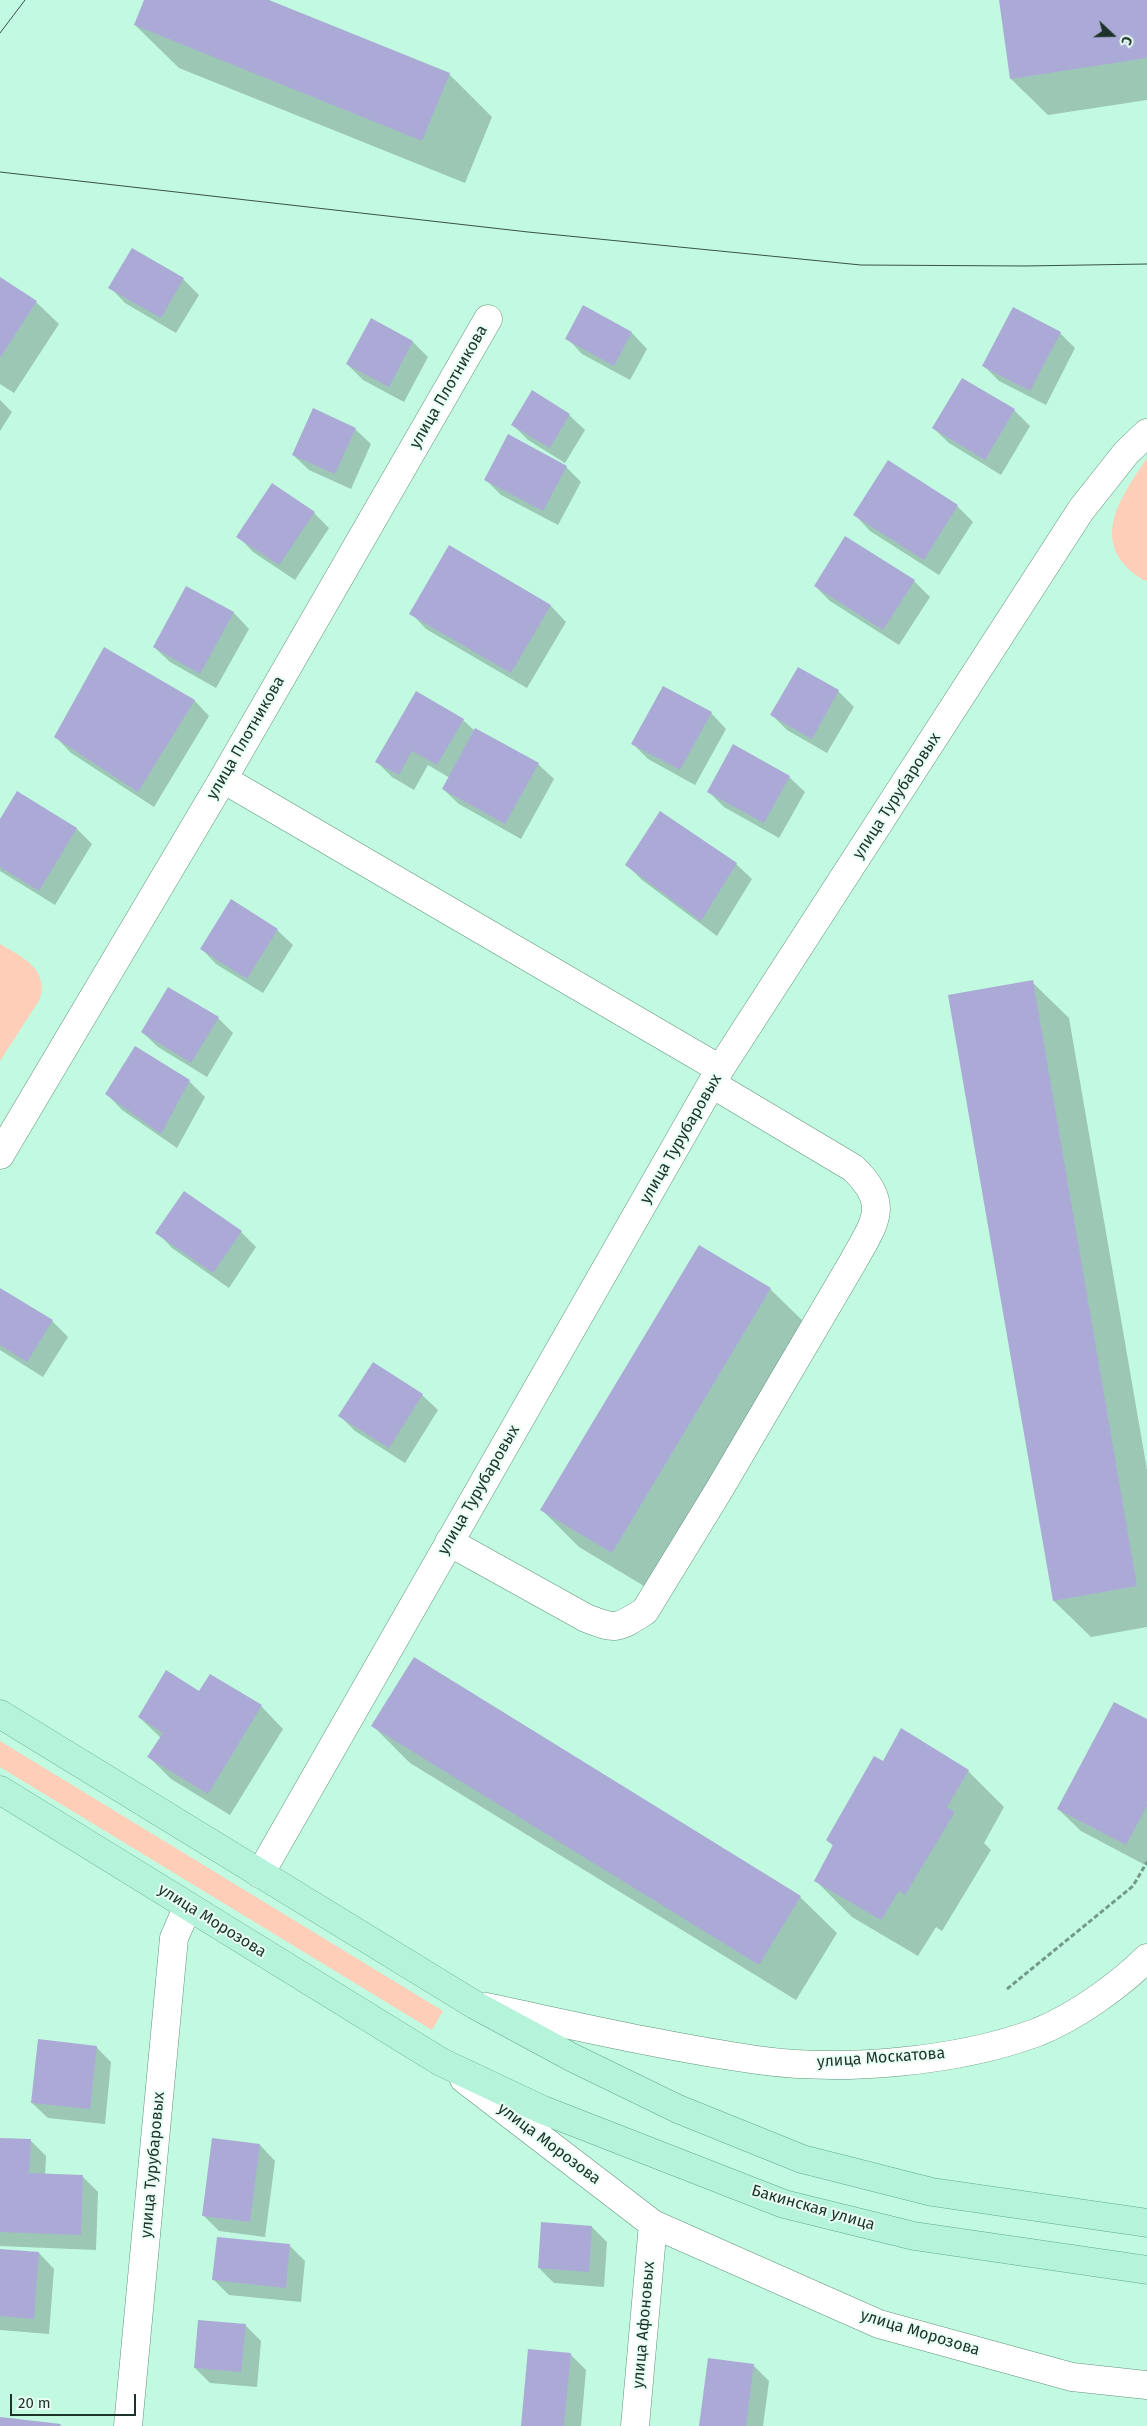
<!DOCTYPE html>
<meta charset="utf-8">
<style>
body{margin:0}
#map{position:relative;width:1147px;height:2426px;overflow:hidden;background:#c2f9e1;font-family:"Fira Sans",sans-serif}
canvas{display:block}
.north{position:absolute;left:1087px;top:10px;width:50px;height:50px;-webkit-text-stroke:4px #e8fef4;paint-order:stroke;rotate:111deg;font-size:14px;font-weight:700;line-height:20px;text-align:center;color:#1d332a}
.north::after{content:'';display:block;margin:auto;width:18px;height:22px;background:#1d332a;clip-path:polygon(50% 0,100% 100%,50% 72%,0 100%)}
.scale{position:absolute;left:10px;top:2394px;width:126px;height:22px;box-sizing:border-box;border:2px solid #1d332a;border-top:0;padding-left:6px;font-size:15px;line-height:18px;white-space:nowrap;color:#1d332a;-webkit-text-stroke:4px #e8fef4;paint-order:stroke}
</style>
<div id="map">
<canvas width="1147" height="2426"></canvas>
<div class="north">С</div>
<div class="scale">20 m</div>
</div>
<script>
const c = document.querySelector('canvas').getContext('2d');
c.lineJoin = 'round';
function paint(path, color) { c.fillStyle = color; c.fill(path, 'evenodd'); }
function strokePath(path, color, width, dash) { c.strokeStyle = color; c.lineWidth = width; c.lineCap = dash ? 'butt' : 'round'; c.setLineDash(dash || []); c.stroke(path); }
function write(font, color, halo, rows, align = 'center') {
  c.font = font + ' "Fira Sans",sans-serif'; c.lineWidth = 4; c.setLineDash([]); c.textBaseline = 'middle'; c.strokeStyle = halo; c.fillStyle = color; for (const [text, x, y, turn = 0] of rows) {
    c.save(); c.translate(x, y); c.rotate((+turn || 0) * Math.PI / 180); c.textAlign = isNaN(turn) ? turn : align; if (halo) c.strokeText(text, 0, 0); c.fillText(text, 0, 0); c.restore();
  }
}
paint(new Path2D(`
 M1147,458V580L1145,581C1086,545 1119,500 1147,458Z
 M0,944C22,957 49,969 40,999L0,1061Z
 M0,1741L443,2011L432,2030L0,1767Z`), '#ffceb8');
paint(new Path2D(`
 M145,0H265L449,74L492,117L465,183L179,68L135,25Z
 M1000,0H1147V100L1048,115L1011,79Z
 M133,250L183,279L199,295L176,333L125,303L110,287Z
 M0,278L36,302L59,324L14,393L0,384Z
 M584,307L632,333L647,349L630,380L582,354L567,338Z
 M371,320L413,342L428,357L404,402L363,380L347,364Z
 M1060,333L1075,348L1046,405L999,381L983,365Z
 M962,379L1014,410L1030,426L1001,475L949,443L933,428Z
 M0,400L12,412L0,431Z
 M569,415L585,430L565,463L528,440L513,425Z
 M355,429L371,444L351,489L309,470L293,455Z
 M888,462L957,506L973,522L939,575L870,531L855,515Z
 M566,467L581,482L558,525L501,495L485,479Z
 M314,513L329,528L295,580L253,552L238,536Z
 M846,538L914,581L930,597L899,645L830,601L815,586Z
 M449,547L551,606L566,622L527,688L426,629L411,613Z
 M186,588L234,613L249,629L216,688L170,662L154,647Z
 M799,668L838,691L854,707L827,753L787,730L772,715Z
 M194,700L209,716L154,807L71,753L56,737Z
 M711,713L726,729L695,785L648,759L633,744Z
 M463,720L475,731L538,764L554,779L521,839L459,804L443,789L450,778L428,765L414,790L392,777L377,762Z
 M789,777L805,792L779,838L724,807L708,791Z
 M18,793L77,829L92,844L55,905L0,871V821Z
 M626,864H736L752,879L717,936L642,880Z
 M277,930L293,945L263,993L216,964L201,948Z
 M1032,982L1069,1018L1147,1470V1627L1091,1637L1054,1601Z
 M218,1018L233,1033L207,1077L158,1047L142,1032Z
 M136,1047L189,1081L205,1097L177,1148L122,1110L107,1094Z
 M157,1232H241L256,1247L229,1288L172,1248Z
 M0,1289L52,1321L68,1337L43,1377L0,1350Z
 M770,1289L807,1325L649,1589L579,1547L542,1510Z
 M422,1395L438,1410L405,1463L355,1431L340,1416Z
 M200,1692L261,1706L283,1729L230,1815L171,1779L149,1757L161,1738L139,1717Z
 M1147,1721V1866L1081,1831L1058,1809Z
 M373,1726L800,1897L837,1933L796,2000L410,1763Z
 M883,1762L968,1771L1004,1807L984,1843L991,1850L942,1931L936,1927L918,1956L852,1917L815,1880L833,1846L828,1840Z
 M96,2047L111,2062L105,2124L48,2118L32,2103Z
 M0,2139L30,2140L46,2156L45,2175L82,2176L98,2192L96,2250L0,2246Z
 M260,2145L275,2161L265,2237L219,2231L203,2215Z
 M592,2227L607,2242L604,2287L554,2283L539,2268Z
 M289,2245L305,2261L301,2302L229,2295L214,2280Z
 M0,2251L39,2253L54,2269L49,2334L0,2330Z
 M245,2325L261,2341L257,2387L210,2383L195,2368Z
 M570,2354L586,2370L581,2426H522Z
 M709,2360L754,2366L769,2381L763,2426H700Z`), '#0003');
paint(new Path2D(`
 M144,0H269L450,73L422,141L134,25Z
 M999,0H1147V58L1010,79Z
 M132,248L184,278L161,318L108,288Z
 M0,277L37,301L0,358Z
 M583,305L632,332L614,366L565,339Z
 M1013,307L1061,332L1030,391L982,366Z
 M371,318L413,341L389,387L346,364Z
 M962,378L1015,409L985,460L932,428Z
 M532,390L570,414L550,448L511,425Z
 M313,408L356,428L335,474L292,455Z
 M508,434L567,466L543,511L484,480Z
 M888,460L958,505L924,560L853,515Z
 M272,483L315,512L279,565L236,537Z
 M845,536L915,580L883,630L814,586Z
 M449,545L551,605L511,673L409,614Z
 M186,586L234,612L200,674L153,647Z
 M104,647L195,700L138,792L54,737Z
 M798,667L839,690L812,739L770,715Z
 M663,686L712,712L680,770L631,744Z
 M416,691L464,719L437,765L412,751L399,775L375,762Z
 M475,728L539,763L505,824L442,789Z
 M733,744L790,776L764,823L707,792Z
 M17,791L77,828L39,891L0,867V819Z
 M660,811L737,863L701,921L625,865Z
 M231,899L278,929L247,979L200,949Z
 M1033,980L1137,1586L1053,1601L948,995Z
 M168,987L219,1017L191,1063L141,1032Z
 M135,1046L190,1080L161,1134L105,1094Z
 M184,1191L242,1231L213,1273L155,1233Z
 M699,1245L771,1288L612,1553L540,1510Z
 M0,1288L53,1320L27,1362L0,1345Z
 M373,1362L423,1394L389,1448L338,1416Z
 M414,1657L801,1896L759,1965L371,1726Z
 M166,1670L199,1691L210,1674L262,1705L208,1794L147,1757L163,1733L138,1717Z
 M1114,1702L1147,1719V1806L1126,1845L1057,1809Z
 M901,1728L969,1770L947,1807L955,1812L905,1895L899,1891L881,1920L814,1881L833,1845L826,1840L874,1756L883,1761Z
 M38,2039L97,2046L90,2109L31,2103Z
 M0,2138L31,2139L29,2173L83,2175L81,2235L0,2232Z
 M212,2138L260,2144L250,2222L202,2216Z
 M541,2222L592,2226L589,2272L538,2268Z
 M217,2237L290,2244L286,2288L212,2280Z
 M0,2249L39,2252L34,2319L0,2316Z
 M198,2320L246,2324L241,2372L194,2368Z
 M528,2349L571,2353L564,2426H521Z
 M708,2358L754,2364L746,2426H699Z
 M0,2417L61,2424L60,2426H0Z`), '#abaad7');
const minor = new Path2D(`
 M223,779L720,1069
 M0,1155L223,779L488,319
 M449,1542L586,1618C616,1630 617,1629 645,1611L719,1490L854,1260C875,1222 891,1204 853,1168L712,1084
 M260,1874L720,1069L1081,510L1126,453L1147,433
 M486,2007C576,2026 666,2047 757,2060C843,2072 957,2062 1038,2032C1075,2017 1119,1986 1147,1958
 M464,2079L653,2224L879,2324L1072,2377L1147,2385
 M128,2426L174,1938L188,1906
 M635,2426L653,2224`);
const major = new Path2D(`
 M0,1714L475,2005L573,2058L678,2109L802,2159L932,2192L1147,2223
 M0,1790L441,2062L543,2110L784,2204L914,2236L1147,2270`);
strokePath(minor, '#60937d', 29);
strokePath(major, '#60ab8d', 29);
strokePath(new Path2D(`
 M1007,1989L1133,1886L1147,1862`), '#739b8a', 3, [5, 2.5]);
strokePath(minor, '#fff', 28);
strokePath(major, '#b5f3da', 28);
strokePath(new Path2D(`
 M0,33L25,0
 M0,172L528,232L861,265L1025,266L1147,264`), '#385348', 1);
write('16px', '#1d332a', '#e8fef4', [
 ["улица Плотникова",449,387,-60],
 ["улица Плотникова",246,738,-60],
 ["улица Турубаровых",897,796,-57],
 ["улица Турубаровых",681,1139,-60],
 ["улица Турубаровых",479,1490,-60],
 ["улица Морозова",212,1921,32],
 ["улица Москатова",881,2058,-4],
 ["улица Морозова",549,2144,37],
 ["улица Турубаровых",153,2165,-85],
 ["Бакинская улица",813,2208,16],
 ["улица Афоновых",644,2325,-85],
 ["улица Морозова",920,2333,17]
]);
</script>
